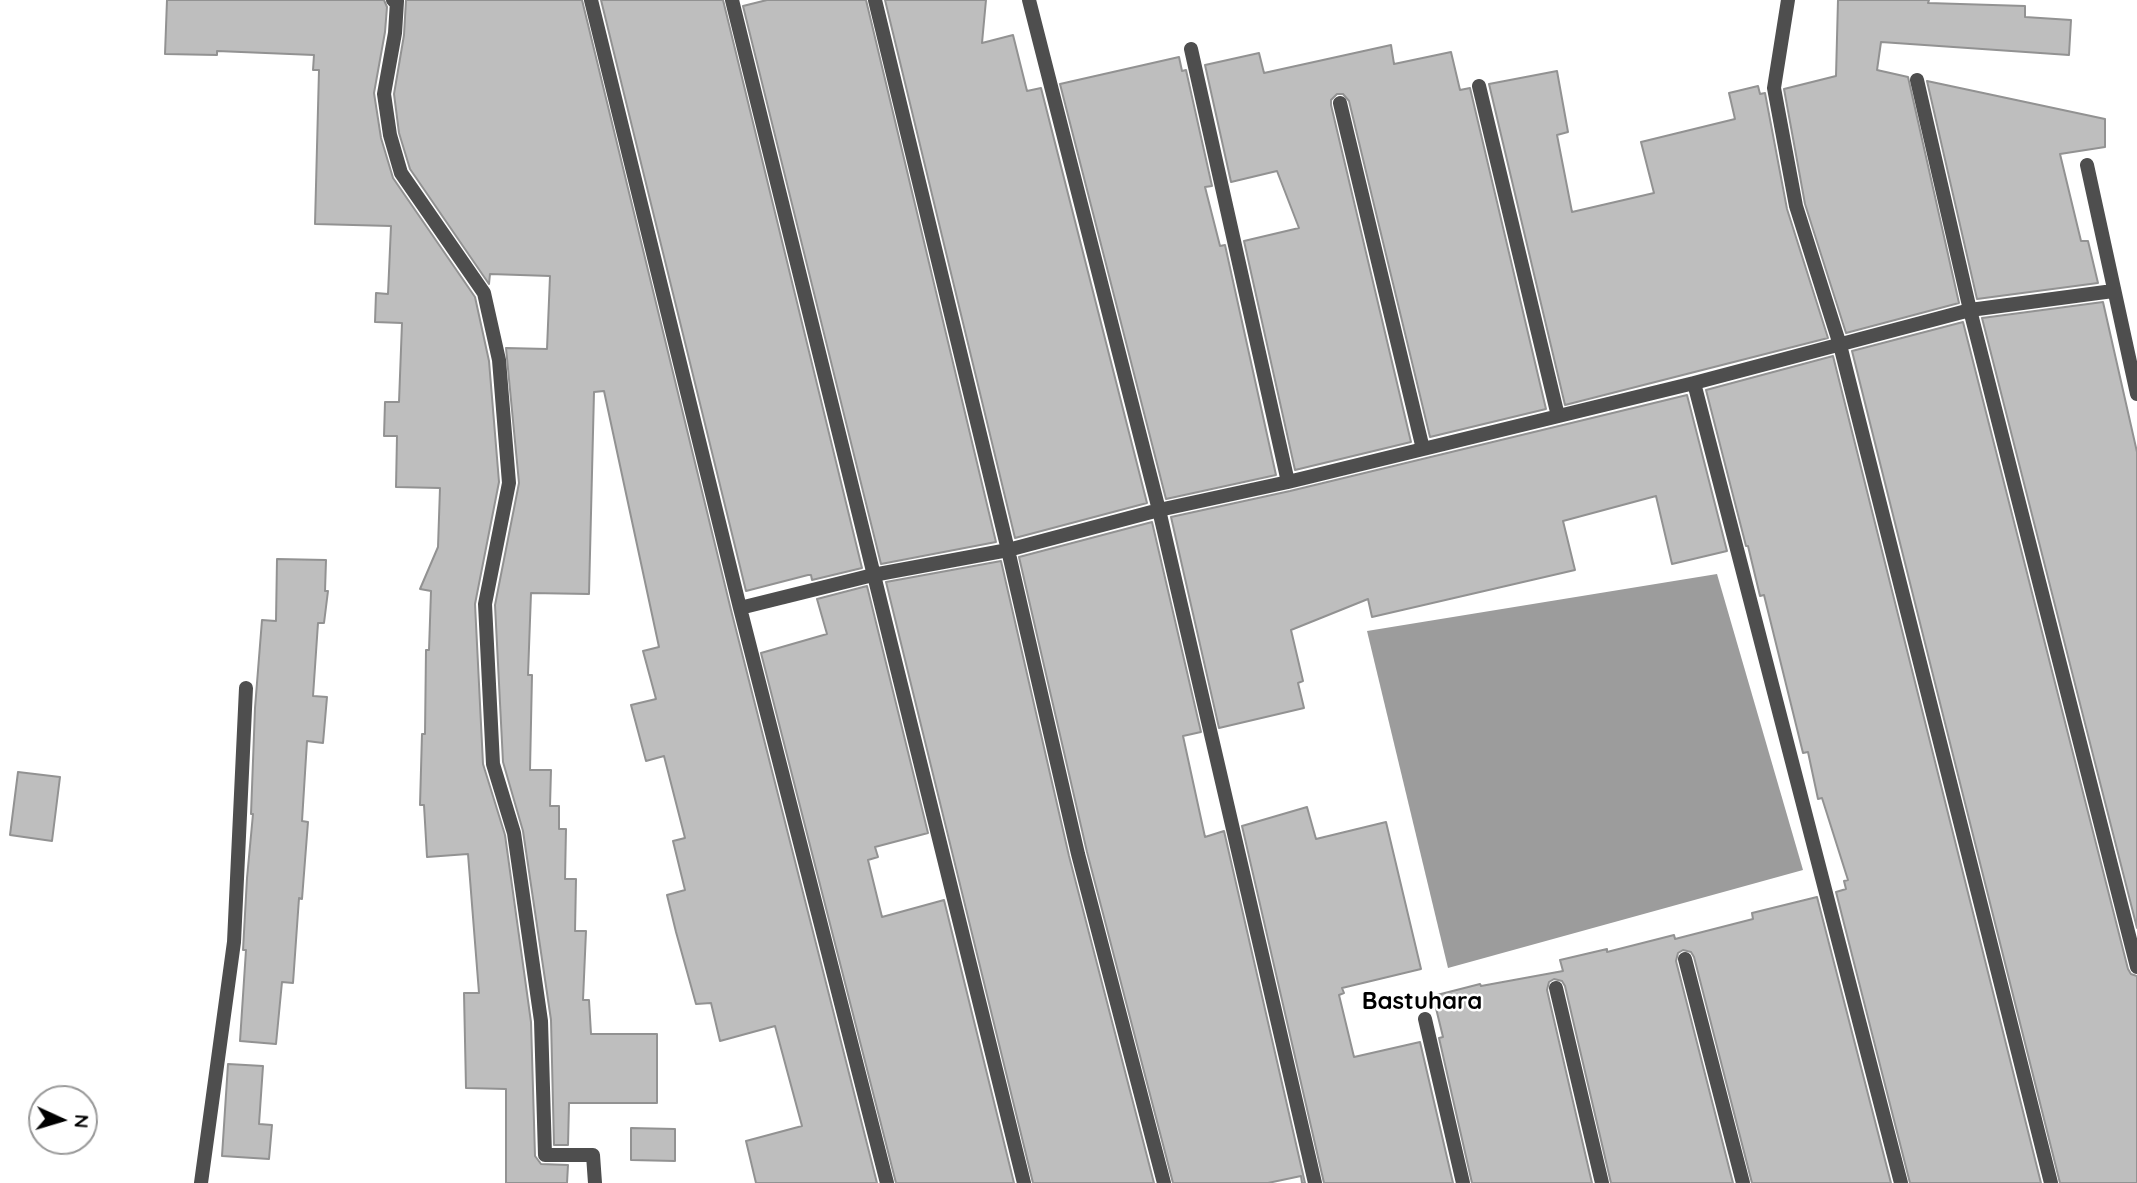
<!DOCTYPE html>
<style>
body{margin:0}
#map{position:relative;width:2137px;height:1183px;overflow:hidden;background:#fff;font-family:Quicksand,sans-serif}
canvas{display:block}
.north{position:absolute;left:28px;top:1085px;width:70px;height:70px;box-sizing:border-box;background:#fff;border:2px solid #999;border-radius:50%;rotate:94deg;font-size:19px;font-weight:700;line-height:28px;text-align:center;color:#000}
.north::after{content:'';display:block;margin:auto;width:24px;height:32px;background:#000;clip-path:polygon(50% 0,100% 100%,50% 72%,0 100%)}
</style>
<div id="map">
<canvas width="2137" height="1183"></canvas>
<div class="north">N</div>
</div>
<script>
const c = document.querySelector('canvas').getContext('2d');
c.lineJoin = 'round';
function paint(path, color) { c.fillStyle = color; c.fill(path, 'evenodd'); }
function strokePath(path, color, width, dash) { c.strokeStyle = color; c.lineWidth = width; c.lineCap = dash ? 'butt' : 'round'; c.setLineDash(dash || []); c.stroke(path); }
function write(font, color, halo, rows, align = 'center') {
  c.font = font + ' Quicksand,sans-serif'; c.lineWidth = 5; c.setLineDash([]); c.textBaseline = 'middle'; c.strokeStyle = halo; c.fillStyle = color; for (const [text, x, y, turn = 0] of rows) {
    c.save(); c.translate(x, y); c.rotate((+turn || 0) * Math.PI / 180); c.textAlign = isNaN(turn) ? turn : align; if (halo) c.strokeText(text, 0, 0); c.fillText(text, 0, 0); c.restore();
  }
}
paint(new Path2D(`
 M1717,574L1803,870L1448,968L1367,631Z`), '#9c9c9c');
const building = new Path2D(`
 M167,0H384L387,7L385,32L374,93L381,138L393,178L475,297L489,361L499,482L475,604L483,764L505,835L531,1022L535,1156L541,1164L568,1165L567,1183H506V1089L466,1088L464,993H479L468,854L427,857L424,805H420L422,734H425L426,650H429L431,591L420,589L438,547L440,488L396,487L397,436H384L385,402H399L402,323L375,322L376,293L388,294L391,226L315,224L319,70H313L314,55L217,51V55L165,54Z
 M406,0H582L731,610L877,1183H756L746,1141L802,1126L775,1026L720,1041L711,1003L696,1004L676,932L667,895L685,890L673,841L685,838L664,756L646,761L631,705L656,699L643,651L659,647L604,391L594,392L589,594L531,593L528,675H532L530,770H551L550,806H559V829H566L565,879H576L575,931H586L583,1000H589L591,1034H657V1103H569L568,1145H554L551,1020L523,831L503,762L495,605L519,483L506,348L547,349L550,276L490,274L489,284L410,169L399,133L394,94L404,35Z
 M601,0H723L862,568L812,580L811,575H808L746,591Z
 M767,0H866L996,542L881,564L743,6Z
 M885,0H986L982,43L1013,35L1027,91L1041,88L1147,503L1015,538Z
 M1838,0H1929L1928,3L2025,6V17L2071,20L2069,55L1881,42L1877,70L1908,77L1959,303L1846,333L1805,204L1784,89L1836,76Z
 M1391,45L1394,64L1451,52L1460,90L1470,88L1546,409L1430,437L1349,101L1343,94H1337L1331,100V105L1411,442L1295,470L1244,241L1299,228L1277,171L1231,182L1205,65L1259,53L1264,73Z
 M1179,57L1182,71L1186,70L1212,186L1205,187L1220,246L1225,245L1276,475L1166,499L1060,84Z
 M1557,71L1568,132L1557,135L1572,212L1654,193L1641,142L1735,119L1729,93L1758,86L1760,94L1765,93L1787,209L1828,338L1565,405L1489,84Z
 M1927,81L2105,119V147L2060,154L2081,241H2088L2098,283L1977,299Z
 M2103,302L2137,452V928L1982,318Z
 M1963,322L2128,969L2131,974L2137,976V1183H2060L1852,351Z
 M1833,356L2041,1183H1910L1836,892L1846,889L1844,881L1848,880L1822,798L1818,799L1808,752L1803,753L1764,595L1760,596L1748,546H1746L1706,390Z
 M1687,395L1727,551L1672,564L1656,496L1563,521L1575,570L1372,617L1368,599L1291,630L1303,681L1298,683L1304,708L1219,728L1171,517L1290,491Z
 M1152,522L1201,732L1183,736L1205,837L1224,831L1305,1183H1302L1301,1176L1268,1183H1173L1087,852L1019,557Z
 M277,559L326,560L325,591H328L324,623H318L313,696L327,697L323,743L307,741L302,821L308,822L302,899L299,898L293,983L282,982L276,1044L240,1041L246,950H243L247,878L253,814H251L255,708L262,620L276,621Z
 M1001,561L1069,856L1154,1183H1033L886,582Z
 M867,586L928,833L875,847L878,857L868,860L882,917L944,900L1014,1183H896L761,653L827,634L817,599Z
 M18,772L60,777L52,841L10,835Z
 M1307,807L1316,839L1386,822L1421,969L1342,988L1344,993L1339,995L1354,1057L1420,1042L1453,1183H1324L1242,826Z
 M1817,897L1891,1183H1752L1694,957L1691,952L1683,950L1678,953L1676,961L1733,1183H1611L1565,986L1562,981L1554,979L1549,982L1547,990L1592,1183H1472L1439,1038L1443,1037L1433,996L1480,984L1481,986L1563,971L1560,960L1607,949V952L1674,935L1675,939L1753,919L1752,913Z
 M228,1064L263,1066L259,1124L272,1125L269,1159L222,1156Z
 M631,1128L675,1129V1161L631,1160Z`);
paint(building, '#bebebe');
strokePath(building, '#929292', 2);
strokePath(new Path2D(`
 M393,0L397,1L395,33L384,94L390,135L401,173L484,293L499,360L509,483L485,604L493,764L514,833L541,1021L545,1155H593L595,1183
 M591,0L740,608L887,1183
 M732,0L1024,1183
 M875,0L1008,550L1078,854L1164,1183
 M1029,0L1159,510L1315,1183
 M1788,0L1774,88L1796,206L1840,345L2051,1183
 M1191,49L1288,482
 M1917,80L1970,310L2137,967
 M1479,86L1558,416
 M1340,103L1423,449
 M2087,165L2137,394
 M1694,383L1901,1183
 M740,608L873,575L1008,550L1159,510L1288,482L1694,383L1970,310L2113,291
 M1685,959L1743,1183
 M1556,988L1602,1183
 M1425,1019L1463,1183
 M201,1183L234,942L246,688`), '#4e4e4e', 14);
write('bold 24px', '#000', '#fff', [
 ["Bastuhara",1422,1002]
]);
</script>
